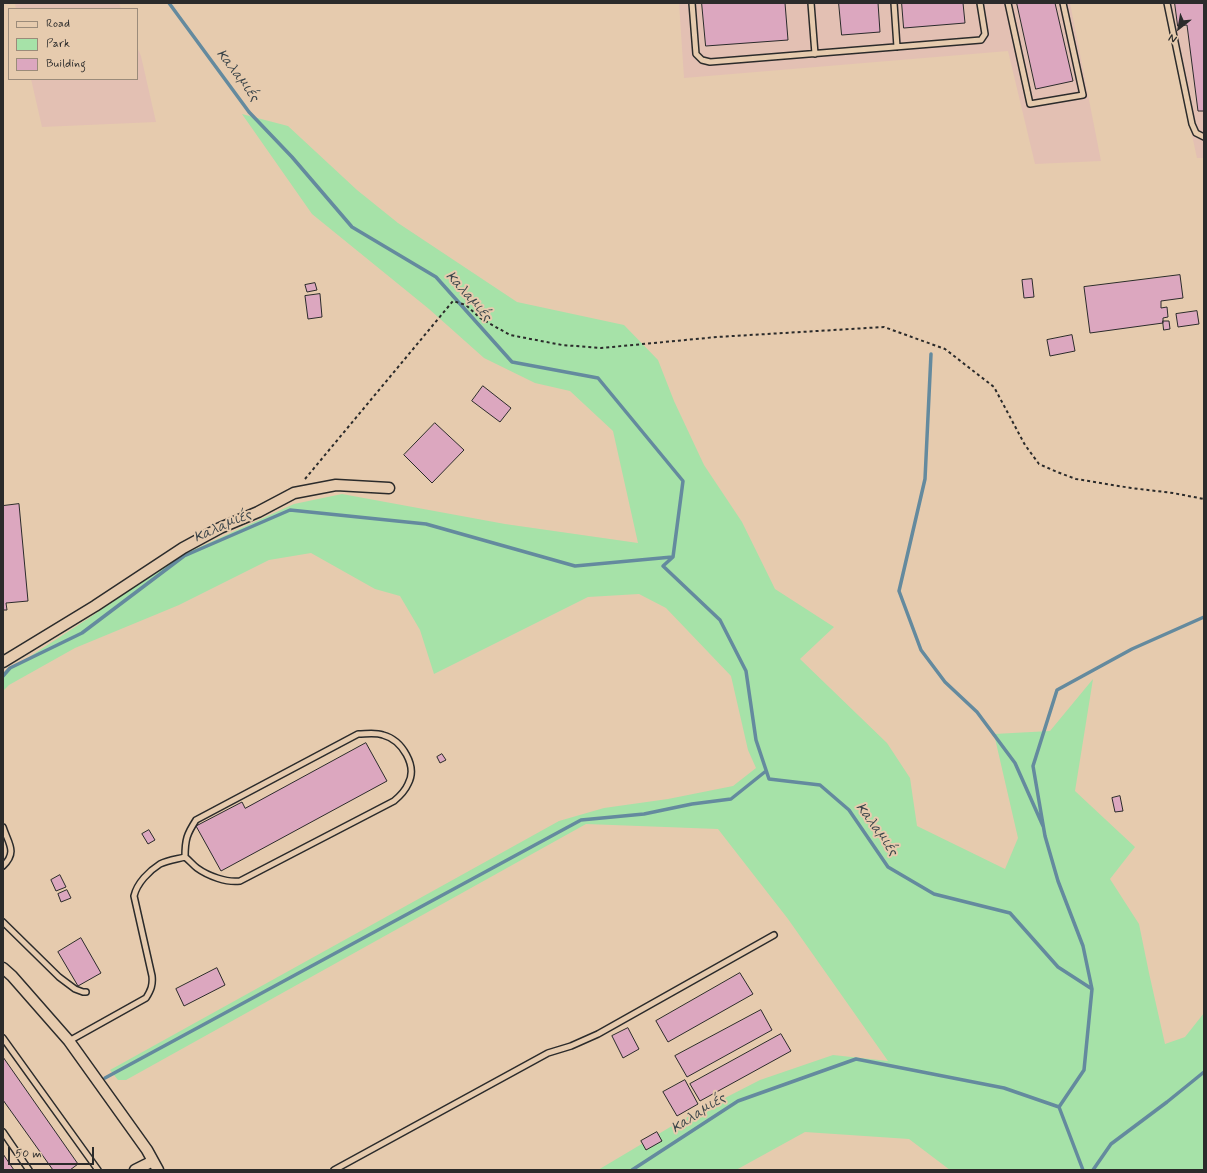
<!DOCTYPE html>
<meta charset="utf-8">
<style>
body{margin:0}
#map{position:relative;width:1207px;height:1173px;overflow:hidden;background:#e6cbae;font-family:Mynerve,sans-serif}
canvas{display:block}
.frame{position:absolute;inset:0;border:4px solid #2b2b2b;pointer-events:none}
.legend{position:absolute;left:8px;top:8px;width:130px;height:72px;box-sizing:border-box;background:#e6cbae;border:1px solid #9b8b7a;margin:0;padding:5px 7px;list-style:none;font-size:12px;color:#2b2b2b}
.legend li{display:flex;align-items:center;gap:8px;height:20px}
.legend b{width:20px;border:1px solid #9b8b7a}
.north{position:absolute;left:1159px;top:8px;width:40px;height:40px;-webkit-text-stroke:3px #e6cbae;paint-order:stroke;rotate:211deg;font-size:11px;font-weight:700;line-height:16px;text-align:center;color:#2b2b2b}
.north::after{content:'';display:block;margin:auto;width:14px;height:18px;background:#2b2b2b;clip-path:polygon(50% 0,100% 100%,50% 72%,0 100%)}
.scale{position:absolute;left:8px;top:1147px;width:86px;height:18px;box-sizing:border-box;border:2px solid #2b2b2b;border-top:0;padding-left:5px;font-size:12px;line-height:14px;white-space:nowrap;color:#2b2b2b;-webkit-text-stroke:3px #e6cbae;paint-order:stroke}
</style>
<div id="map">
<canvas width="1207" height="1173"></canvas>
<div class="frame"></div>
<ul class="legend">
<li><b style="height:5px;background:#e6cbae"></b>Road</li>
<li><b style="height:11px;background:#a6e2a8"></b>Park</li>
<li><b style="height:11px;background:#dca7bf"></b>Building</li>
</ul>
<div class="north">N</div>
<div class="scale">50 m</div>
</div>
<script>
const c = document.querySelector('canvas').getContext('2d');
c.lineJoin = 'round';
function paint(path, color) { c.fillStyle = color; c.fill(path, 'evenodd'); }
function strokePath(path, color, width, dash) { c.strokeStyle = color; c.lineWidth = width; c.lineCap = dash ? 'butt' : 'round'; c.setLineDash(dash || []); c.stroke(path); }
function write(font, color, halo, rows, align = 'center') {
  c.font = font + ' Mynerve,sans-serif'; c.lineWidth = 4; c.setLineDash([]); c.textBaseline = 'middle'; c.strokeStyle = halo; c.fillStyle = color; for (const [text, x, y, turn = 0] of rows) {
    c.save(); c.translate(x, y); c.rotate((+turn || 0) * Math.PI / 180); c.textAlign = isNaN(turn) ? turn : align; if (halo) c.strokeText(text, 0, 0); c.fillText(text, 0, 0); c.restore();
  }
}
paint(new Path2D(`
 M15,3H119L121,9H16Z
 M679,3H1070L1101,161L1035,164L1008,51L684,78Z
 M1163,3H1204V158H1197Z
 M137,47L141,56L156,122L42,127L31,79H137Z`), '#e3c0b3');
paint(new Path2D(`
 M242,114L288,126L357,190L398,223L517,302L624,325L658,360L674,401L704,465L742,522L775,589L834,627L800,659L887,743L910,778L917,826L1005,869L1018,838L994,734L1050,731L1093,679L1075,791L1135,847L1110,879L1139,924L1149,973L1165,1044L1185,1037L1204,1013V1170H950L909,1139L805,1132L736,1170H598L682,1120L760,1080L833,1055L888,1061L788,919L718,829L586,824L126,1080H118L110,1070L559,821L604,808L668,799L733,786L756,768L748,750L731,676L666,608L639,594L588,597L434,674L420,630L400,596L375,589L311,553L269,560L179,605L75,648L9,685L3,691V674L89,618L180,556L294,504L342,494L505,524L638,543L613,431L570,391L535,383L484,358L429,309L312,214Z`), '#a6e2a8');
strokePath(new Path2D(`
 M169,3L249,112L292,157L352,227L436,277L512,362L598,378L683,481L673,557L663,566L720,620L746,671L756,740L769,779L820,785L849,810L888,867L934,894L1010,913L1058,967L1092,989L1084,1070L1059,1107L1004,1088L856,1059L738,1101L632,1170
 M931,354L925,479L899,591L921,650L945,682L977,712L1015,763L1043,826
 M3,676L10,668L82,633L184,556L290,510L426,524L575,566L672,557
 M1092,989L1083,946L1058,881L1045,836L1033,766L1057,690L1132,649L1204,617
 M105,1078L581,820L644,814L692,804L731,799L766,771
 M1059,1107L1083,1170
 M1093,1170L1111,1144L1167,1102L1204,1072`), '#648a9e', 3.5);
const building = new Path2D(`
 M702,3H785L788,40L706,46Z
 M839,3H878L880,32L842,35Z
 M902,3H963L965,23L904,28Z
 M1017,3H1055L1073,81L1036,89Z
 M1175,3H1204V111H1198L1187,25L1178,26Z
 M1180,275L1183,298L1161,301V308L1167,307L1168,317L1163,318V323L1090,333L1084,287Z
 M1032,279L1034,297L1024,298L1022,280Z
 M315,283L317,290L307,292L305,285Z
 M320,294L322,317L308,319L305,296Z
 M1197,311L1199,324L1178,327L1176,314Z
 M1163,321H1169L1170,329L1164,330Z
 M1072,335L1075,351L1050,356L1047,340Z
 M483,386L511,408L500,422L472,401Z
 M435,423L464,450L432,483L404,455Z
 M19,504L28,601L6,603L7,610H3V506Z
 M366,743L387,781L221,871L196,826L242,802L245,808Z
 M442,754L446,760L440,763L437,757Z
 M1120,796L1123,811L1115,812L1112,798Z
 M149,830L155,840L148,844L142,834Z
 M60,875L66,887L56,891L51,880Z
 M67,890L71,898L61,902L58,894Z
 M81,938L101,973L78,986L58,952Z
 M217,968L225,985L184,1006L176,989Z
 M740,973L753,994L668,1042L656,1021Z
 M761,1010L772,1030L687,1077L675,1056Z
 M628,1028L639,1049L623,1058L612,1036Z
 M781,1034L791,1051L700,1101L690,1084Z
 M3,1057L78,1164L70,1170H53L3,1100Z
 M685,1080L698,1104L677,1116L663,1092Z
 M657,1132L662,1141L646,1150L641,1141Z
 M3,1154L14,1170H3Z`);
paint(building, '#dca7bf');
strokePath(building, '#2b2b2b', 1);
const lane = new Path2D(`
 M692,3L696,54L702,60L710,62L981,40L985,34L980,3
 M811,3L815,54
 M894,3L897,47
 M1008,3L1030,104L1083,95L1063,3
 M1167,3L1192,124L1196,133L1204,137
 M3,827C8,843 18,852 3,866
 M3,922L59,977L75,989L83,992H86
 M3,1038L98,1170
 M69,1041L146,998C151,990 153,985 152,976L134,896C137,883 149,871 160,864C168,860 178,859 185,857C185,839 187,834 196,820L358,734C366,734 375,732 383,735C402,740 418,766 408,784C405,791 400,796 394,801L240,881C227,883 208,876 197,868C193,865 189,860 185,857
 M3,1132L29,1170
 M334,1170L548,1053L571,1046L598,1034L774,935`);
const street = new Path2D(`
 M3,662L95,606L183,548L220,528L258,512L294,493L336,485L389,488
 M3,968L12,976L69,1041L147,1150L158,1170
 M135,1170L153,1161`);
strokePath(lane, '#2b2b2b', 8);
strokePath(street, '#2b2b2b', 13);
strokePath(new Path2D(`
 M305,479L453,301L466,305L480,318L510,335L562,345L601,348L717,337L884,327L945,349L994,387L1025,445L1039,464L1057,472L1076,479L1131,488L1173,493L1204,499`), '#2b2b2b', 2, [3, 3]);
strokePath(lane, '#e6cbae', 5);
strokePath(street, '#e6cbae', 10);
write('italic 14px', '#394348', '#e6cbae', [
 ["Καλαμιές",237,76,53],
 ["Καλαμιές",468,297,48],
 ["Καλαμιές",223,527,-24],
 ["Καλαμιές",876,830,54],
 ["Καλαμιές",699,1114,-33]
]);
</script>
